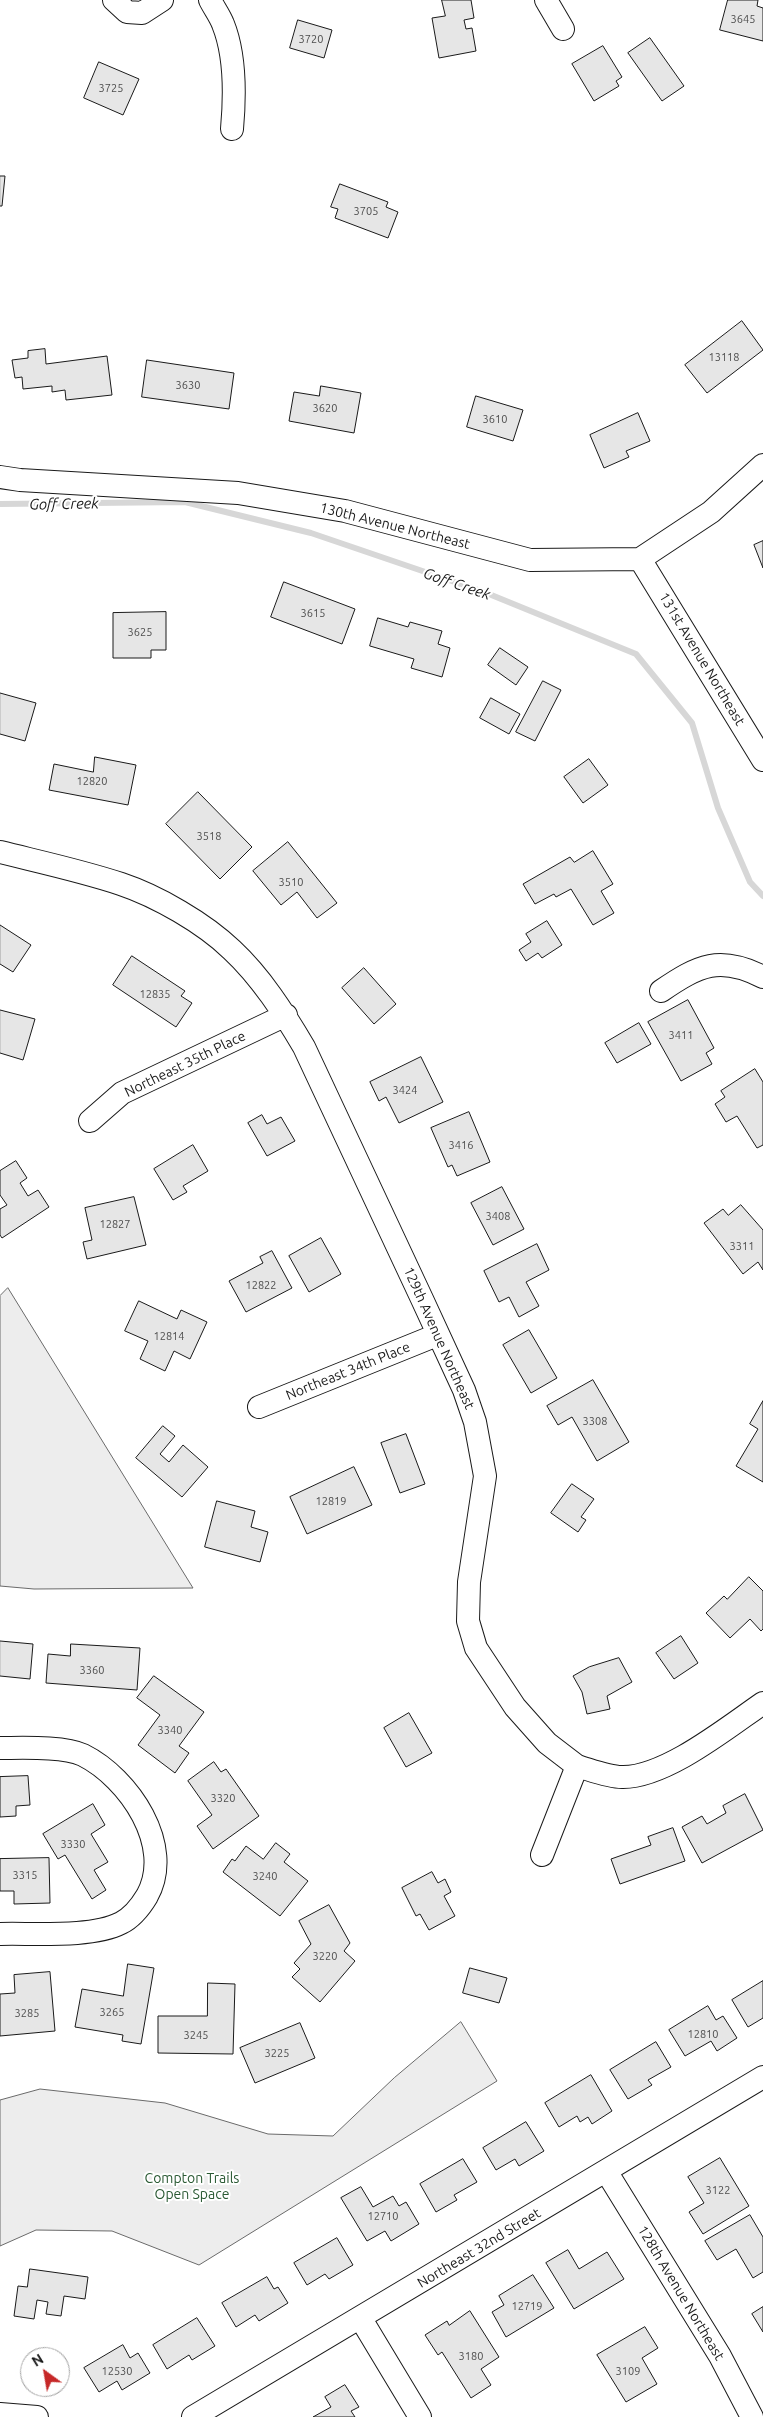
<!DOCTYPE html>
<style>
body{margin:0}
#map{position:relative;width:763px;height:2417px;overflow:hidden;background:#fff;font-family:Ubuntu,sans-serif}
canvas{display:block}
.north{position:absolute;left:20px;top:2347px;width:50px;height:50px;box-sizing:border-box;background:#fff;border:1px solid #a3a3a3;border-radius:50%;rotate:328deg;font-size:14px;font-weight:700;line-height:20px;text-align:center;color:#1a1a1a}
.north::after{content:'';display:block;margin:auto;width:18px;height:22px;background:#c62828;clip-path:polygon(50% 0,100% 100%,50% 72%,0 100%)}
</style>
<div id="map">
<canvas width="763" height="2417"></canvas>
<div class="north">N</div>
</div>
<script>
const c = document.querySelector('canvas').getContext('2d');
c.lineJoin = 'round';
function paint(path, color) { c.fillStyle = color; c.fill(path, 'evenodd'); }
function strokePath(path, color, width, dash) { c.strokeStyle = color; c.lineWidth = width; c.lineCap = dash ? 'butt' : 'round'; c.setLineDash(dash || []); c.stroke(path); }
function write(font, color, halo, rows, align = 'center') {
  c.font = font + ' Ubuntu,sans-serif'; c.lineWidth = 4; c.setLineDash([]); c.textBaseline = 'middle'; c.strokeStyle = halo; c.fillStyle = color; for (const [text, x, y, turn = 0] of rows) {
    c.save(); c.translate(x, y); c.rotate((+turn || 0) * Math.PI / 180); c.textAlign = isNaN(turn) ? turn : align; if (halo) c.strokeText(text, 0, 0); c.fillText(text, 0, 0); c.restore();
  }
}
const built = new Path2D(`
 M8,1288L193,1588L34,1589L0,1586V1296Z
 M461,2022L497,2081L199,2265L112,2231L36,2230L0,2246V2100L40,2089L165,2103L268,2134L333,2136L394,2078Z`);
paint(built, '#ededed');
strokePath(built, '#6a6a6a', 1);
strokePath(new Path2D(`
 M0,504L185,502L311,533L484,592L636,654L692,723L718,808L750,882L763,896`), '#d7d7d7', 6);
const building = new Path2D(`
 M442,0H471L474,18L464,20L466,29L472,28L476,51L439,58L432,18L445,16Z
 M728,0H758L757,6L763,8V41L720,30Z
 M298,20L332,30L324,58L290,48Z
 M650,38L684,86L662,101L628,53Z
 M603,46L622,77L616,81L619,86L594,101L572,64Z
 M99,62L139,79L123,115L84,98Z
 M0,176H5L2,206H0Z
 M340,184L388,202L386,207L398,212L388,238L335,218L338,209L331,207Z
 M742,321L763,350L707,393L685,365Z
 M45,349L46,364L107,356L112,395L66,400L65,390L52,392V386L23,389L22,377L15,378L12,360L28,358V351Z
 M147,360L234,373L229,409L142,397Z
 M321,386L361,393L354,433L289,421L294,392L319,396Z
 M476,396L523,410L513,441L467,427Z
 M638,413L650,441L626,451L629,457L604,468L590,435Z
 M763,541V568L754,545Z
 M284,582L355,609L342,644L271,617Z
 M166,612V650H151V658H113V613Z
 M378,618L408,627L410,622L442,631L438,644L450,648L442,677L411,668L414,659L370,646Z
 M500,648L528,667L516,685L488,665Z
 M543,681L561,690L535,741L516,732Z
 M0,693L36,703L25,741L0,734Z
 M491,698L520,714L509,734L480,718Z
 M95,757L136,765L128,805L49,790L54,764L93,772Z
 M589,759L608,785L583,803L564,777Z
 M198,792L252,847L220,879L166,824Z
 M288,842L337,903L317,918L297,892L281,905L253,871Z
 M593,851L613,884L601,891L614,913L593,925L571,889L556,897L554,894L535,904L523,884L570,857L574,862Z
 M547,921L562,945L542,958L538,953L526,961L519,950L531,942L526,934Z
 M0,925L31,945L13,972L0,964Z
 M132,956L185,991L181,996L192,1003L176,1027L113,985Z
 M364,968L396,1004L374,1024L342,988Z
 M688,1000L714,1048L706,1053L712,1064L681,1081L648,1022Z
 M0,1010L35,1019L23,1060L0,1053Z
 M639,1023L651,1044L617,1063L605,1043Z
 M421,1057L443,1102L399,1123L386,1097L379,1101L370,1082Z
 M755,1069L763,1082V1145L757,1148L737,1116L726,1122L715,1104L725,1097L721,1091Z
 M469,1112L490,1162L457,1176L452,1165L448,1167L431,1128Z
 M262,1115L267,1124L281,1117L295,1141L267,1156L248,1123Z
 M193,1145L208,1171L183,1186L187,1192L173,1200L154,1169Z
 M16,1161L27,1178L20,1183L28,1196L38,1190L49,1207L2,1238L0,1235V1209L7,1205L0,1195V1171Z
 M502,1187L524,1229L493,1245L471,1203Z
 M134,1197L146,1245L87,1259L83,1242L92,1240L85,1208Z
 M741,1205L763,1230V1270L758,1262L743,1274L704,1223L723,1209L728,1215Z
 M321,1238L341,1274L309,1292L289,1256Z
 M537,1244L549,1270L526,1282L539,1306L519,1317L509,1297L499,1302L484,1271Z
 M272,1251L292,1288L246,1312L229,1281L263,1263L260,1257Z
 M139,1301L177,1319L181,1310L207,1322L190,1359L174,1351L165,1371L140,1359L148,1341L125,1331Z
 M529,1330L557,1378L531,1393L503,1345Z
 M593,1380L629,1442L597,1461L572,1417L558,1425L547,1406Z
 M763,1401V1482L736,1466L758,1429L750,1424Z
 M163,1426L175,1436L160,1454L169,1462L183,1445L208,1467L182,1497L136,1458Z
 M406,1434L425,1484L400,1493L381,1443Z
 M354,1467L372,1505L307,1534L290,1497Z
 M572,1484L594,1499L581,1517L586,1520L578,1532L551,1513Z
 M217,1501L255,1511L251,1527L268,1532L260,1562L205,1547Z
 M749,1577L763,1591V1629L761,1631L750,1619L730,1638L706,1613L724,1596L727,1599Z
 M681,1636L698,1663L674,1679L656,1653Z
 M0,1641L33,1644L30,1679L0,1676Z
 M71,1644L140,1648L137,1690L46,1683L48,1654L70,1656Z
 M619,1658L632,1682L607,1696L610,1709L587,1714L582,1692L573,1676L589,1667Z
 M154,1676L204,1712L179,1746L189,1753L175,1773L138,1745L160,1715L137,1698Z
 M409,1713L432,1753L406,1767L384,1728Z
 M214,1762L221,1772L226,1769L259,1816L213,1849L197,1826L212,1815L188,1781Z
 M28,1776L30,1805L16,1806V1816L0,1817V1777Z
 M745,1794L763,1830L702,1863L682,1827L702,1816L707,1824L726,1813L723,1806Z
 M93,1804L105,1825L91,1834L108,1862L94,1870L106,1890L92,1899L65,1855L58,1859L43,1834Z
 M673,1828L685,1861L620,1884L611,1859L651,1845L648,1837Z
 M276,1843L290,1854L284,1862L308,1881L280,1916L223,1872L232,1859L235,1861L246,1846L263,1859Z
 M49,1858L50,1903L14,1904V1891H0V1859Z
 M432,1872L438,1883L445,1879L451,1892L444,1896L455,1916L429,1930L420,1914L416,1916L402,1888Z
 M329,1905L350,1943L344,1951L355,1961L320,2002L292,1977L300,1969L294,1963L311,1944L299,1921Z
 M128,1964L154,1968L141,2044L122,2041L123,2035L75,2027L82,1989L123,1996Z
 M470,1968L507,1978L499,2003L463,1993Z
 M50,1972L55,2031L0,2036V1994L15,1993L14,1975Z
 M763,1981V2018L748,2027L732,2000Z
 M208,1983L235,1984L233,2054L158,2053V2016H207Z
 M708,2006L716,2020L723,2016L737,2038L717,2051L711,2041L685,2056L669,2030Z
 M300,2023L315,2058L255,2083L240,2048Z
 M656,2042L671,2067L648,2080L652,2085L628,2099L610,2070Z
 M591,2075L612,2111L592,2124L588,2117L580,2122L577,2116L559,2127L545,2103Z
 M526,2122L544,2151L519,2166L515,2159L496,2170L483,2148Z
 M720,2158L749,2206L703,2234L689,2212L704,2203L688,2177Z
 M463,2159L477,2182L454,2195L457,2200L436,2212L420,2184Z
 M361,2187L373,2207L393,2196L399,2206L406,2202L419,2224L391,2241L385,2231L367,2241L341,2198Z
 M750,2215L763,2237V2272L753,2278L736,2249L717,2260L705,2241Z
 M337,2238L353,2265L329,2279L325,2274L307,2285L294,2263Z
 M568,2250L579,2269L607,2252L624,2279L574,2309L546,2263Z
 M30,2269L88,2277L85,2299L64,2296L61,2316L46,2314L48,2302L37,2300L34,2319L14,2316L18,2286L27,2287Z
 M533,2275L554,2308L506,2337L492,2312L504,2305L499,2296Z
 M267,2277L274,2289L278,2287L288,2303L259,2321L255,2315L236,2327L222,2303Z
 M763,2307V2332L752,2314Z
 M470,2311L499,2357L481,2369L491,2385L471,2398L442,2352L438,2355L425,2335L447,2321L449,2325Z
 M197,2318L215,2346L192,2360L189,2355L167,2369L153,2345Z
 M645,2327L658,2348L642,2358L657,2384L626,2402L597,2355Z
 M123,2345L130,2358L138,2353L150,2373L122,2390L117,2381L99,2392L84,2368Z
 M345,2385L359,2407L351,2411L355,2417H313L331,2407L325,2397Z`);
paint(building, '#e6e6e6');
strokePath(building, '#1a1a1a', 1);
const minor = new Path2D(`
 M114,0L127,12L142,13L162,0
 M210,0C214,8 220,16 223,24C236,56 235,96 232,129
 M546,0L563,29
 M0,477L20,480L238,493L345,511L530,560L640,559
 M640,559L763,760
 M640,559L711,512L763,465
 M0,852C40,862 82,871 121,884C157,896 204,923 232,950C261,977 284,1013 304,1047L422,1299L464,1390L475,1422L485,1476L469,1582L468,1621L476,1648L515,1707L547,1743L577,1766
 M661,991C699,965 720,955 763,977
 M90,1121L122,1093L286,1015
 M259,1407L437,1335
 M0,1748C22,1748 64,1746 83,1755C129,1778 175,1846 147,1896C141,1906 131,1918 121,1923C92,1938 33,1933 0,1934
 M542,1855L577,1766C591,1770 608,1777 622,1777C665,1778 728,1727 763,1703
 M606,2171L720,2356L752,2417
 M361,2319L420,2417
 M0,2414L37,2417
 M193,2417L763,2077`);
strokePath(minor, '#1a1a1a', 24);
strokePath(minor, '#fff', 22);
write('11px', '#4d4d4d', null, [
 ["3645",743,19],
 ["3720",311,39],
 ["3725",111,88],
 ["3705",366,211],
 ["13118",724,357],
 ["3630",188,385],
 ["3620",325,408],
 ["3610",495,419],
 ["3615",313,613],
 ["3625",140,632],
 ["12820",92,781],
 ["3518",209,836],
 ["3510",291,882],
 ["12835",155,994],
 ["3411",681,1035],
 ["3424",405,1090],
 ["3416",461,1145],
 ["3408",498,1216],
 ["12827",115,1224],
 ["3311",742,1246],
 ["12822",261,1285],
 ["12814",169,1336],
 ["3308",595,1421],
 ["12819",331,1501],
 ["3360",92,1670],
 ["3340",170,1730],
 ["3320",223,1798],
 ["3330",73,1844],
 ["3315",25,1875],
 ["3240",265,1876],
 ["3220",325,1956],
 ["3265",112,2012],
 ["3285",27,2013],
 ["12810",703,2034],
 ["3245",196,2035],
 ["3225",277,2053],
 ["3122",718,2190],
 ["12710",383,2216],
 ["12719",527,2306],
 ["3180",471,2356],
 ["12530",117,2371],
 ["3109",628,2371]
]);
write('14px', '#1a1a1a', '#fff', [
 ["130th Avenue Northeast",395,526,14],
 ["131st Avenue Northeast",702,659,59],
 ["Northeast 35th Place",185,1064,-26],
 ["129th Avenue Northeast",439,1338,66],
 ["Northeast 34th Place",348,1371,-22],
 ["Northeast 32nd Street",479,2248,-31],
 ["128th Avenue Northeast",681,2293,59]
]);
write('14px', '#2b5a34', '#fff', [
 ["Compton Trails",192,2178],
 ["Open Space",192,2194]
]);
write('italic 15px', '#1a1a1a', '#fff', [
 ["Goff Creek",64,504,-1],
 ["Goff Creek",457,584,19]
]);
</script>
